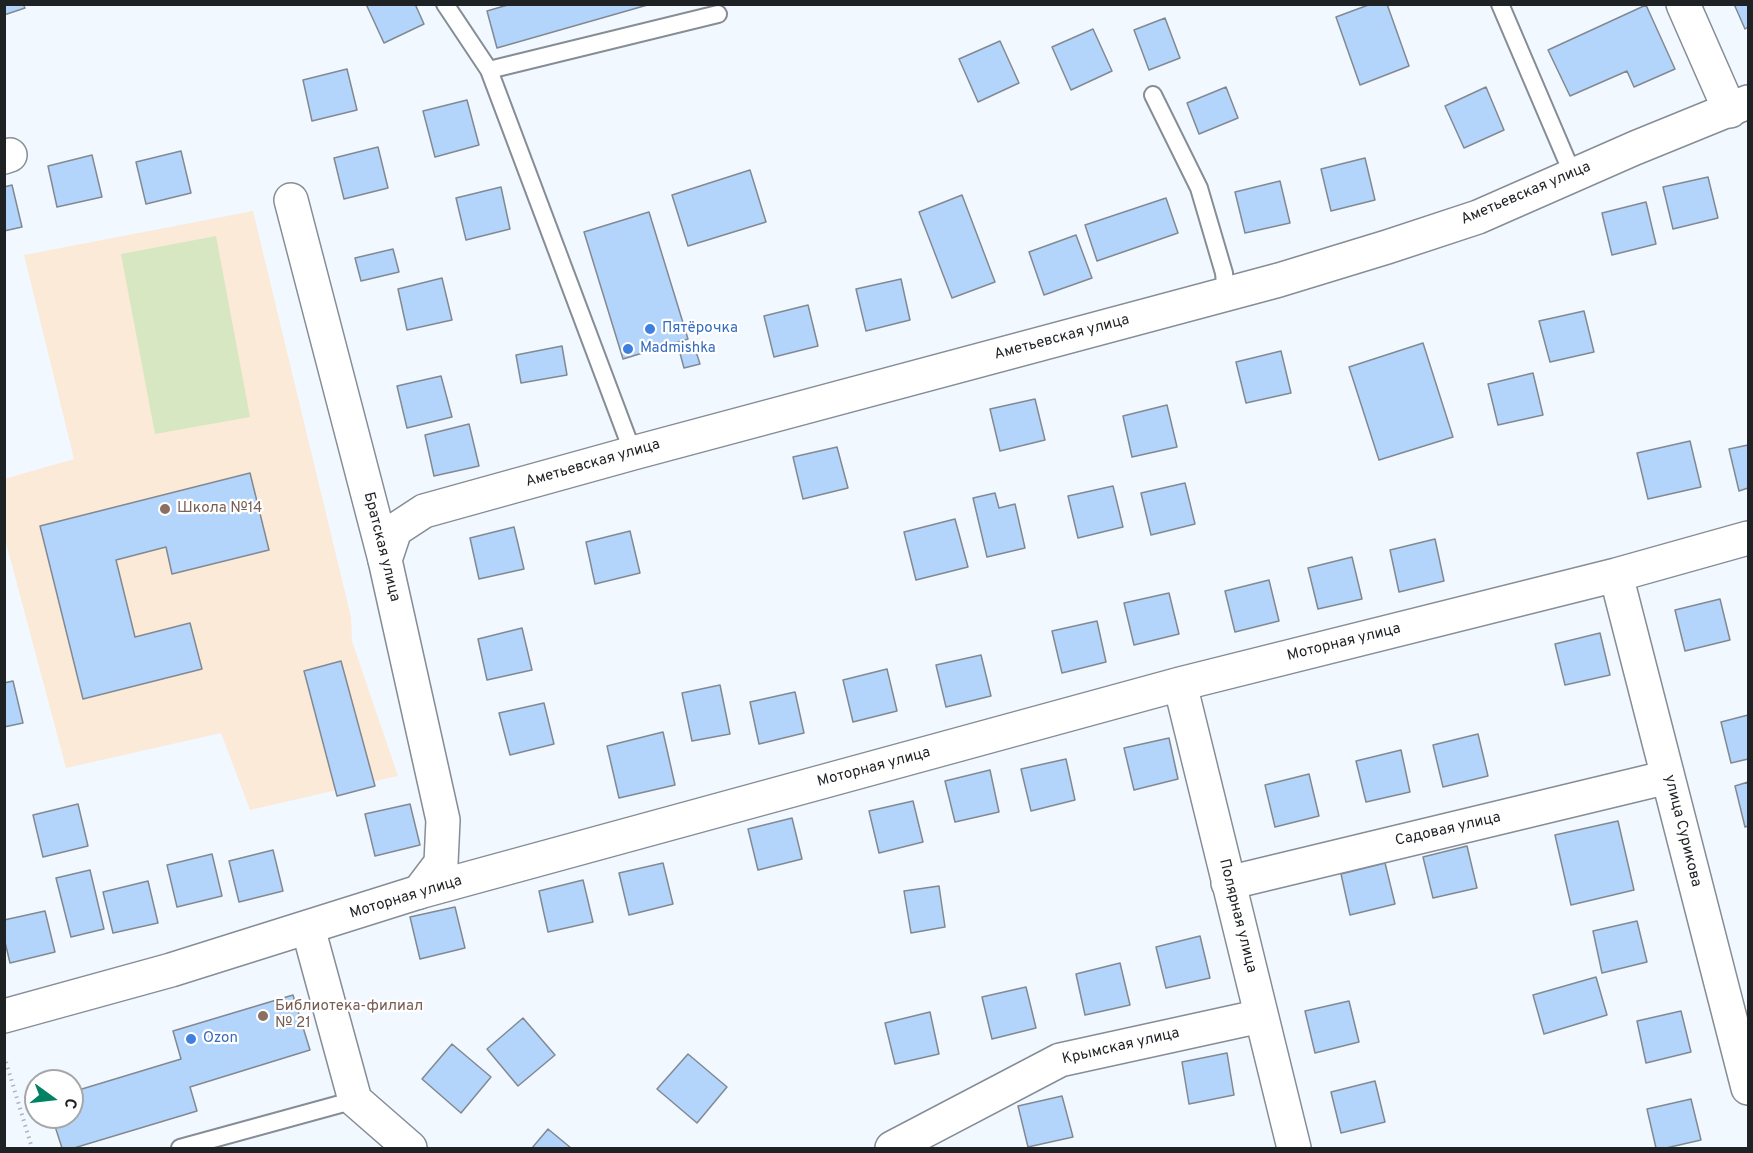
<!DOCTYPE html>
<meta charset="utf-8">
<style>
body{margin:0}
#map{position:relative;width:1753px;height:1153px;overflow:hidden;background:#f2f8ff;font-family:Overpass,sans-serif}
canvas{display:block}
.frame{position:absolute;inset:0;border:6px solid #1f2225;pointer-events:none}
.north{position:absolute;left:24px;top:1069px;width:60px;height:60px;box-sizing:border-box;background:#fff;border:2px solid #a5a7a8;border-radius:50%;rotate:105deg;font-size:16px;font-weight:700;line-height:24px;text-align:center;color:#1f2225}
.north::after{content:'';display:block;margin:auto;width:21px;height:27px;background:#008263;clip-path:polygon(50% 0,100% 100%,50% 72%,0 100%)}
</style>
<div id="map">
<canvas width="1753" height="1153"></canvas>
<div class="frame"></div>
<div class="north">С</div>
</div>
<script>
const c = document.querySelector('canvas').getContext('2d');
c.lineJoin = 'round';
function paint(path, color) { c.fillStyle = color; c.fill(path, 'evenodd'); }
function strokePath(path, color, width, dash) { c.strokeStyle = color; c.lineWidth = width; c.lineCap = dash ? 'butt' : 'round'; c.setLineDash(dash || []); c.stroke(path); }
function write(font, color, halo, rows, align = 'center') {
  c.font = font + ' Overpass,sans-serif'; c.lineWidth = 4.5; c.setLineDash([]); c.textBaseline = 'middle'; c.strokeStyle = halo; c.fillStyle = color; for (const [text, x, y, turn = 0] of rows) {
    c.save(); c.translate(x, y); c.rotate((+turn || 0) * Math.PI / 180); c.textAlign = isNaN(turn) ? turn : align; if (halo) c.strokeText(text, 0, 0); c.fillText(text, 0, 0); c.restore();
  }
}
paint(new Path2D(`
 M253,211L351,617L352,641L398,776L250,810L221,733L66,768L5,539L4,479L74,459L24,255Z`), '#fbead8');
paint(new Path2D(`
 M216,236L250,417L155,434L121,254Z`), '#d7e7c2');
const building = new Path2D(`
 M4,4H23L25,8L4,15Z
 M366,4H415L424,24L384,43Z
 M511,4H651L497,48L487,11Z
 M1371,4H1387L1409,66L1360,85L1336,17Z
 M1734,4H1748V27L1745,29Z
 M1646,5L1675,69L1634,87L1627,71L1570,96L1548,50Z
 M1165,18L1180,58L1149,70L1134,30Z
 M1093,29L1112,71L1071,90L1052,47Z
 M1000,41L1019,83L978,102L959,59Z
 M347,69L357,110L312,121L303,80Z
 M1226,87L1238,118L1199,134L1187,103Z
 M1486,87L1504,130L1464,148L1445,106Z
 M467,100L479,145L435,157L423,111Z
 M378,147L388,188L344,199L334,158Z
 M181,151L191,193L146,204L136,162Z
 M92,155L102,197L57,207L48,166Z
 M1365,158L1375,200L1331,211L1321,169Z
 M750,170L766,222L688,246L672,195Z
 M1708,177L1718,218L1673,229L1663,187Z
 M1280,181L1290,223L1245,233L1235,192Z
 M12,185L22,227L4,231V187Z
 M501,187L510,229L466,240L456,198Z
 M962,195L995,282L952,298L919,212Z
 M1166,198L1178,233L1097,261L1085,225Z
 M1646,202L1656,244L1612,255L1602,213Z
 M649,212L688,339L623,359L584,232Z
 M1076,235L1092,278L1044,295L1029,252Z
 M393,249L399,272L361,281L355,258Z
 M442,278L452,320L407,330L398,289Z
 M901,279L910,320L866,331L856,289Z
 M808,305L818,346L774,357L764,316Z
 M1584,311L1594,352L1550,362L1539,321Z
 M693,342L700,364L684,368L678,346Z
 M1423,343L1453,437L1379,460L1349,367Z
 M562,346L567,375L521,383L516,355Z
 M1281,351L1291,393L1246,403L1236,362Z
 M1533,373L1543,415L1498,425L1488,384Z
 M441,376L452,417L407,428L397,386Z
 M1035,399L1045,440L1000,451L990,409Z
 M1167,405L1177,447L1132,457L1123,416Z
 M469,424L479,466L434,476L425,435Z
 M1690,441L1701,487L1648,499L1637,453Z
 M1748,445V488L1739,491L1729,449Z
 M837,447L848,488L803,499L793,457Z
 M250,473L269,550L172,574L166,547L116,560L135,637L190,623L202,669L83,699L40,526Z
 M1185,483L1195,524L1151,535L1141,493Z
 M1113,486L1123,527L1078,538L1068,496Z
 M995,493L999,508L1015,504L1025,548L987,557L973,498Z
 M955,519L968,567L916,580L904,532Z
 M514,527L524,569L479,579L470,538Z
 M630,531L640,573L595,584L586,542Z
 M1435,539L1444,581L1399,592L1390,550Z
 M1352,557L1362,599L1318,609L1308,568Z
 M1269,580L1279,621L1235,632L1225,591Z
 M1169,593L1179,634L1134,645L1124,603Z
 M1720,599L1730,640L1685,651L1675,610Z
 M1097,621L1106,662L1062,673L1052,631Z
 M522,628L532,670L487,680L478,639Z
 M1600,633L1610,675L1565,685L1555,644Z
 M981,655L991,696L946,707L936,665Z
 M341,661L375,786L337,796L304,671Z
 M887,669L897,711L853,722L843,680Z
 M13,681L23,723L4,727V683Z
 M720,685L730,734L692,741L682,693Z
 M795,692L804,733L759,744L750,702Z
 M544,703L554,744L510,755L499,713Z
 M1748,715V759L1731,763L1721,722Z
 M663,732L675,785L619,798L607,746Z
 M1478,734L1488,776L1443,787L1433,745Z
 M1169,738L1178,779L1134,790L1124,748Z
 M1401,750L1410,792L1366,802L1356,761Z
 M1066,759L1075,800L1031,811L1021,769Z
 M990,770L999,812L955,822L945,781Z
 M1309,774L1319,816L1275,827L1265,785Z
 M1748,782V826L1745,827L1735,786Z
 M913,801L923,842L879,853L869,811Z
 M78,804L88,846L43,857L33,815Z
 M410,804L420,845L375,856L365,814Z
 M792,818L802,859L758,870L748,829Z
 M1618,821L1634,890L1571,905L1555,835Z
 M1467,846L1477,888L1433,898L1423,857Z
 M273,850L283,891L239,902L229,861Z
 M212,854L222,896L177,907L167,865Z
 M663,863L673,904L629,915L619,873Z
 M1385,863L1395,904L1350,915L1341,874Z
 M90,870L104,929L71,937L56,878Z
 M583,880L593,922L548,932L539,891Z
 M148,881L158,923L113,933L103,892Z
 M939,886L945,927L911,933L904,891Z
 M455,907L465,948L420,959L410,917Z
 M45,911L55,952L10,963L4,938V920Z
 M1637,921L1647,962L1602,973L1593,931Z
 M1200,936L1210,978L1166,988L1156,947Z
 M1120,963L1130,1005L1085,1015L1076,974Z
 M1596,977L1607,1015L1544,1034L1533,995Z
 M1026,987L1036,1028L992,1039L982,997Z
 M293,995L310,1050L190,1087L197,1111L74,1148H62L52,1117H72V1092L181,1059L173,1031Z
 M1349,1001L1359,1042L1315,1053L1305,1011Z
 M1681,1011L1691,1052L1646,1063L1637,1021Z
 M930,1012L939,1054L895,1064L885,1023Z
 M523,1018L555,1055L518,1086L487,1049Z
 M452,1044L491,1077L461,1113L422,1079Z
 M1227,1053L1234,1095L1189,1104L1182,1062Z
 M688,1054L727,1087L697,1123L657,1089Z
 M1375,1081L1385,1122L1341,1133L1331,1092Z
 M1062,1096L1073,1137L1028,1147L1018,1106Z
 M1691,1099L1701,1140L1666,1148H1656L1647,1109Z
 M548,1129L571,1148H532Z`);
paint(building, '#b3d4fb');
strokePath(building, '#828991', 1.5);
const service = new Path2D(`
 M445,4L489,70L633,453
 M1500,4L1573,175
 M489,70L718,14
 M1153,95L1199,188L1224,273L1226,294
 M180,1148L355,1100`);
const minor = new Path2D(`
 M1683,4L1730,111
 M4,157L10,155
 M291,200L385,560
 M1616,575L1748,1088
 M1180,684L1294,1148
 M1228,883L1668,777
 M419,892L1180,684L1616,575L1748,538
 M308,928L355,1100L410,1148
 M892,1148L1060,1060L1261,1016`);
const tertiary = new Path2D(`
 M4,1016L171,970L419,892L441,863L443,820L385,560L395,530L424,511L633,453L1279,280L1387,247L1478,217L1635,148L1748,102`);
strokePath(service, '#868d95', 20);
strokePath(minor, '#868d95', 36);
strokePath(tertiary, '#868d95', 36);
strokePath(new Path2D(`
 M6,1062L32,1148`), '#b0b5ba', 4, [1.5, 4.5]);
strokePath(service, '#fff', 16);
strokePath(minor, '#fff', 33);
strokePath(tertiary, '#fff', 33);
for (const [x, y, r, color] of [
 [650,329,6,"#3f7fe0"],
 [628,349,6,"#3f7fe0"],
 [165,509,6,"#8d6e63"],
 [263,1016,6,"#8d6e63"],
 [191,1039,6,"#3f7fe0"]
]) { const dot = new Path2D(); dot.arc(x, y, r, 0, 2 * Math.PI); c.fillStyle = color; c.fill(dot); strokePath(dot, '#fff', 2); }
write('15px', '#1f2225', '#fff', [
 ["Аметьевская улица",1526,194,-23],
 ["Аметьевская улица",1062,338,-15],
 ["Аметьевская улица",593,464,-16],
 ["Братская улица",381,547,76],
 ["Моторная улица",1344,643,-14],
 ["Моторная улица",874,768,-15],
 ["Садовая улица",1448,830,-13],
 ["улица Сурикова",1682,831,76],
 ["Моторная улица",406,898,-17],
 ["Полярная улица",1237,916,76],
 ["Крымская улица",1121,1047,-13]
]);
write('15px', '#366cbe', '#fff', [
 ["Пятёрочка",662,329],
 ["Madmishka",640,349],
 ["Ozon",203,1039]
], 'left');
write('15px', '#785e54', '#fff', [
 ["Школа №14",177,509],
 ["Библиотека-филиал",275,1007],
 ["№ 21",275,1024]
], 'left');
</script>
